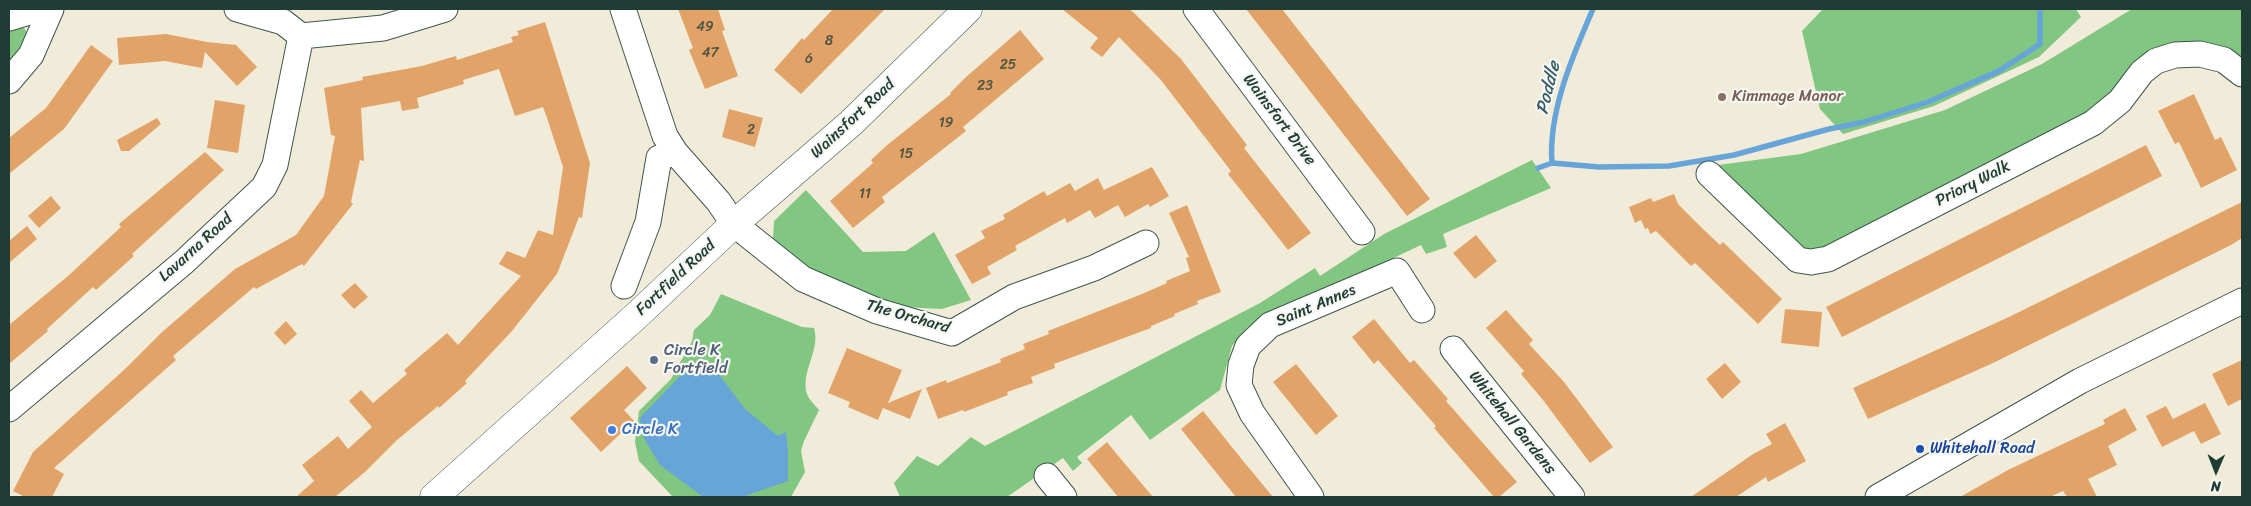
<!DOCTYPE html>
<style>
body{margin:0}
#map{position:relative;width:2251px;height:506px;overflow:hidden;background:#f1ecd9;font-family:Sriracha,sans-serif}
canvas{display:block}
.frame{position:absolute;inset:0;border:10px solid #1f3d34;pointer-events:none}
.north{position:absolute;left:2191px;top:446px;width:50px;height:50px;-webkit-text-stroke:4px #f6f6f2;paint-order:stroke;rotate:181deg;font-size:14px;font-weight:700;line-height:20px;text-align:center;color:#1f3d34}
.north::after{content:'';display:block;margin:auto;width:18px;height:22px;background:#1f3d34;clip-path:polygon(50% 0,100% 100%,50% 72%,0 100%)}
</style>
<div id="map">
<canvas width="2251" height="506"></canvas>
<div class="frame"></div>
<div class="north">N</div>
</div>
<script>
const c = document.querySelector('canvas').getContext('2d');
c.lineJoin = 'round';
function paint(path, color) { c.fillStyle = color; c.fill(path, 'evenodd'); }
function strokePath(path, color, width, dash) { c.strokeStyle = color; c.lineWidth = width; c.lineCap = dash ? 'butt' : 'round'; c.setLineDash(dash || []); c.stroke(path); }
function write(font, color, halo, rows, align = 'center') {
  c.font = font + ' Sriracha,sans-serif'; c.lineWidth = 4.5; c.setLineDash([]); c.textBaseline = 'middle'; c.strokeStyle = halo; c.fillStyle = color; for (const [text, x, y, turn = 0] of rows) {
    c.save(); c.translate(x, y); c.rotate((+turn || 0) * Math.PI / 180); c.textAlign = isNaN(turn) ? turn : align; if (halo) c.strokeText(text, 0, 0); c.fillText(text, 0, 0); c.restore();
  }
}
paint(new Path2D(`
 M1823,9H2076L2081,17L2039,57L1934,106L1843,134L1820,109L1802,31Z
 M2132,9H2242V64L2188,44L2093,115L1828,249L1809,252L1791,242L1718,165L1801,154L1945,110L2042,64Z
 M18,27L24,28L28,34L9,70V29Z
 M1532,160L1551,188L1443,234L1447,247L1426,254L1421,245L1248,327L1232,346L1220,390L1150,440L1131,415L1077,457L1082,463L1073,471L1063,458L1007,497H900L894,483L917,456L938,466L971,437L985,446L1260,303L1315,268L1320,276L1384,234Z
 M806,190L863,252L906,251L934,232L971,300L942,309L901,307L810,275L773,238L774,221Z
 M721,294L802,327L814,328C821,350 800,372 807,394C809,400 816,406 819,410L804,441L801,451L805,472L791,497H673L639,461L635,442L639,411L671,379L692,341L694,330L710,315Z`), '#81c781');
paint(new Path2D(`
 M714,368L745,409L778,436L786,432L788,450V481L742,497H703L660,465L643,437L640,418L682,374Z`), '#67a5d9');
strokePath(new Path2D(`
 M1552,163C1548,112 1573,55 1593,9
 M1538,168L1552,163L1599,167L1669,166L1734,155L1829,129L1864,122L1928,102L1999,71L2040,44V9`), '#67a5d9', 5.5);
paint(new Path2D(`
 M678,9H718L725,30L722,31L738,76L705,89L689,50L693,48Z
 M833,9H885L801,94L774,70L802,38L804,40Z
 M1062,9H1129L1133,12L1181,59L1247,145L1244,148L1311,233L1288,250L1228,174L1231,171L1160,79L1119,37L1102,57L1090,48L1098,38Z
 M1246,9H1282L1430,199L1407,216Z
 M545,22L590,163L582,218L579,217L557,274L512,331L465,381L467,383L439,408L438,406L397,440L366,471L335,497H296L314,481L302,465L338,436L348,449L372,427L349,401L361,390L373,403L407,374L404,370L447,333L458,345L521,276L499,264L507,251L525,258L538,230L553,235L563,167L547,118L543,107L515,116L499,69L463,80L464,84L417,98L419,108L402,111L400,101L361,108L364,161L360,160L351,202L353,204L304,266L302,264L256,289L254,287L173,356L176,360L54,468L64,474L52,497H25L13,491L33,452L124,370L161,333L235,269L296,235L324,196L335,136L331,135L324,88L363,80L362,77L422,66L456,56L457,60L513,42L511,37L519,35L517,31Z
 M1020,30L1044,59L963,127L966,131L882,197L885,202L853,228L830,201L873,163L871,160L886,146L951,94L950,93L965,78Z
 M166,34L207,42L236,45L257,67L237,86L205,52L202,68L165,61L119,65L117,38Z
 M91,45L113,61L64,129L9,174V138L46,108Z
 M2194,94L2215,140L2221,137L2237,170L2201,188L2179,142L2175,144L2158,111Z
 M215,100L245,105L238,153L207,148Z
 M729,109L763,118L755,147L722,137Z
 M157,118L161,124L129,151H121L117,140Z
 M2146,145L2162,176L1842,337L1826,307Z
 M205,152L224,170L132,254L134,256L96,290L93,287L47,329L48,331L9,364V325L68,276L121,227L119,224Z
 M1152,167L1169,196L1150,207L1148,204L1125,217L1118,205L1095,218L1090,210L1067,223L1065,218L1015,246L1017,250L987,267L991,274L972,284L955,255L985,238L981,231L1005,219L1003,215L1044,191L1047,196L1070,183L1075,191L1098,178L1104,190Z
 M1674,194L1678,204L1702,228L1720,245L1723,242L1782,299L1758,324L1695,263L1691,266L1656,231L1650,234L1648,228L1645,229L1641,220L1635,223L1629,207L1651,198L1653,202Z
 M51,196L61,208L39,228L28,216Z
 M2242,202V238L2231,245L1993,363L1868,419L1853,388L2011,316Z
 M1187,205L1221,292L1197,301L1198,304L1174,314L1175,316L1151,326V328L1054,364L1055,368L1031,377L1033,383L1007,392L1008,395L964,412L963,410L938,419L926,388L946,380L947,383L1001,362L1000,359L1025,349L1023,344L1049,334L1048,331L1142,294L1167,283L1166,281L1190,271L1186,258L1189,257L1169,213Z
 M27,226L37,239L9,263V241Z
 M1476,235L1497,261L1475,279L1453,253Z
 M355,283L368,297L354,309L341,295Z
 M1785,309L1822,312L1819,347L1781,343Z
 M1506,310L1533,340L1529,344L1564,382L1613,447L1590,463L1543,400L1521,374L1524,371L1486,328Z
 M1374,319L1410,363L1414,360L1448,399L1446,401L1517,482L1499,497H1494L1434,428L1436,426L1378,360L1374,364L1352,337Z
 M286,321L297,334L285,345L274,333Z
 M847,348L902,370L888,403L922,389L910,419L883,408L878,420L848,407L850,402L828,393Z
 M2242,360V399L2228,406L2212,374Z
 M1725,363L1741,382L1722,399L1706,379Z
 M1296,364L1338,416L1316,435L1273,382Z
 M627,366L647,388L624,410L634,421L601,452L570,418Z
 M2205,403L2221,434L2201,444L2194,431L2162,447L2146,416L2166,406L2173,419Z
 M2125,408L2137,430L2108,446L2117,465L2088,479L2097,497H2067L2063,491L2050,497H1960L2008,470L2105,424L2103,420Z
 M1203,411L1244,462L1273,497H1236L1181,429Z
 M1785,423L1806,461L1768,482L1766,477L1736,497H1691L1753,454L1772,444L1766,434Z
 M1107,442L1115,452L1153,497H1118L1087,459Z`), '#e2a368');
const minor = new Path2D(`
 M237,9L283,22L301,36L383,28L445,9
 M623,9L665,136L675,152L718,201L734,224L803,279L877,311L952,333L1014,297L1094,268L1146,243
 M1196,9L1362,232
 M9,18L39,9
 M9,81L31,55L51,9
 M1709,174L1798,260L1811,262L1828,259L2093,123L2120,101L2142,72L2156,61L2175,55L2200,54L2224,60L2242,74
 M624,286L648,222L659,158L675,152
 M1453,349L1572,497
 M9,409L184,262L264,187L275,165L301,36
 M1047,476L1064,497
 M1311,497L1252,413L1239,385L1241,365L1248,346L1270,325L1397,271L1422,310
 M1878,497L2080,381L2242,301`);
const major = new Path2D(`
 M434,497L635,317L734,224L851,123L968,9`);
strokePath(minor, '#3e574d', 27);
strokePath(major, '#3e574d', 29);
strokePath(minor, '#fff', 25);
strokePath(major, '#fff', 28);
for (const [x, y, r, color] of [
 [1722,97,5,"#8d6e63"],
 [654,360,5,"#5c6f8a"],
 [612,430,5,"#3f7fe0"],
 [1920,449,5,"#1a4fb4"]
]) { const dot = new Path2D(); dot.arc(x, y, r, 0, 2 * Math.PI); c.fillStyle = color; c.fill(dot); strokePath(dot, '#f6f6f2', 2); }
write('14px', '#505641', null, [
 ["49",705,27],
 ["8",829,41],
 ["47",710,53],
 ["6",809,59],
 ["25",1008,65],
 ["23",985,86],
 ["19",946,123],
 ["2",751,130],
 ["15",906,154],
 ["11",865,194]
]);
write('16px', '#785e54', '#f6f6f2', [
 ["Kimmage Manor",1732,97]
], 'left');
write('16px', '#1f3d34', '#f6f6f2', [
 ["Wainsfort Road",853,119,-43],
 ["Wainsfort Drive",1279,120,53],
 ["Priory Walk",1973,184,-27],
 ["Lavarna Road",196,248,-42],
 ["Fortfield Road",676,278,-43],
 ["Saint Annes",1316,306,-23],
 ["The Orchard",908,317,16],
 ["Whitehall Gardens",1512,423,51]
]);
write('16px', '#4e5e75', '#f6f6f2', [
 ["Circle K",664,351],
 ["Fortfield",664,369]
], 'left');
write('16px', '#366cbe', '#f6f6f2', [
 ["Circle K",622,430]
], 'left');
write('16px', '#164399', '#f6f6f2', [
 ["Whitehall Road",1930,449]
], 'left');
write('italic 18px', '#355c66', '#f6f6f2', [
 ["Poddle",1549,88,-76]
]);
</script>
